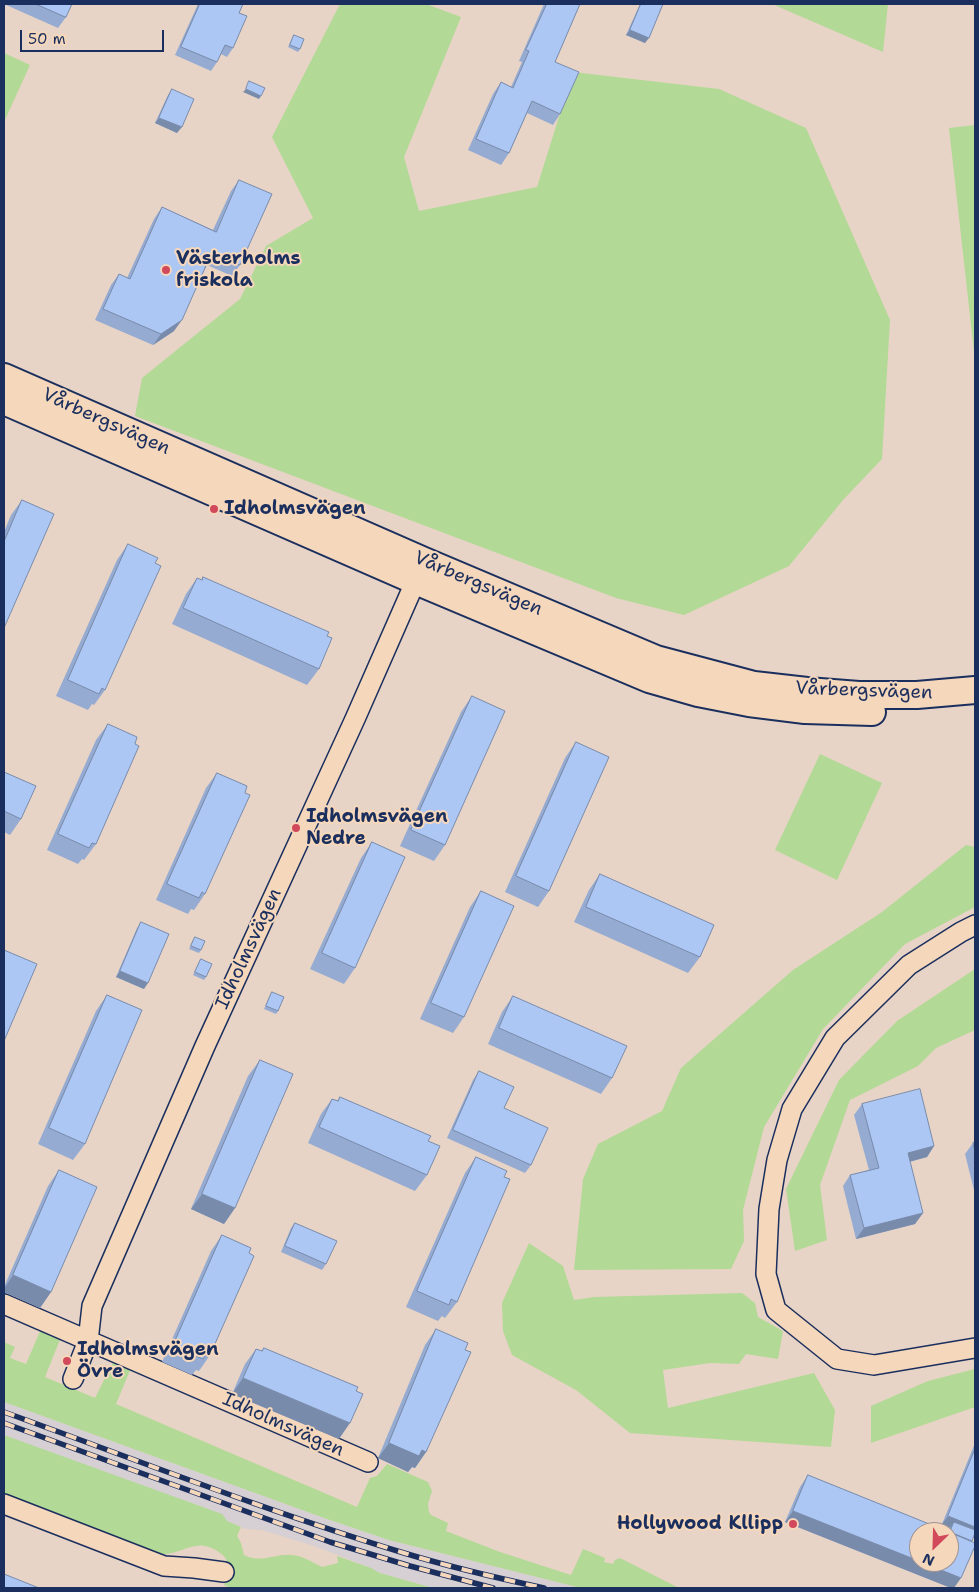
<!DOCTYPE html>
<meta charset="utf-8">
<style>
body{margin:0}
#map{position:relative;width:979px;height:1592px;overflow:hidden;background:#e7d4c6;font-family:"Shantell Sans",sans-serif}
canvas{display:block}
.frame{position:absolute;inset:0;border:5px solid #1b2f5e;pointer-events:none}
.north{position:absolute;left:909px;top:1522px;width:50px;height:50px;box-sizing:border-box;background:#f5d7bb;border:1px solid #9e9496;border-radius:50%;rotate:204deg;font-size:14px;font-weight:700;line-height:20px;text-align:center;color:#1b2f5e}
.north::after{content:'';display:block;margin:auto;width:18px;height:22px;background:#d1495b;clip-path:polygon(50% 0,100% 100%,50% 72%,0 100%)}
.scale{position:absolute;left:20px;top:30px;width:144px;height:22px;box-sizing:border-box;border:2px solid #1b2f5e;border-top:0;padding-left:6px;font-size:15px;line-height:18px;white-space:nowrap;color:#1b2f5e;-webkit-text-stroke:4px #f5d7bb;paint-order:stroke}
</style>
<div id="map">
<canvas width="979" height="1592"></canvas>
<div class="frame"></div>
<div class="north">N</div>
<div class="scale">50 m</div>
</div>
<script>
const c = document.querySelector('canvas').getContext('2d');
c.lineJoin = 'round';
function paint(path, color) { c.fillStyle = color; c.fill(path, 'evenodd'); }
function strokePath(path, color, width, dash) { c.strokeStyle = color; c.lineWidth = width; c.lineCap = dash ? 'butt' : 'round'; c.setLineDash(dash || []); c.stroke(path); }
function write(font, color, halo, rows, align = 'center') {
  c.font = font + ' "Shantell Sans",sans-serif'; c.lineWidth = 4; c.setLineDash([]); c.textBaseline = 'middle'; c.strokeStyle = halo; c.fillStyle = color; for (const [text, x, y, turn = 0] of rows) {
    c.save(); c.translate(x, y); c.rotate((+turn || 0) * Math.PI / 180); c.textAlign = isNaN(turn) ? turn : align; if (halo) c.strokeText(text, 0, 0); c.fillText(text, 0, 0); c.restore();
  }
}
paint(new Path2D(`
 M4,1402L327,1519L389,1540L581,1588H433L380,1573L371,1568L314,1546L262,1530L246,1529L89,1467L4,1435Z`), '#d6d0d4');
paint(new Path2D(`
 M340,4H426L461,17L404,157L419,211L537,187L573,72L719,89L806,128L890,320L882,459L843,500L789,566L684,615L616,598L135,416L142,378L240,299L266,246L313,218L272,137Z
 M772,4H888L883,52Z
 M4,53L30,65L4,122Z
 M975,125V351L974,352L949,128Z
 M820,754L882,783L837,880L775,850Z
 M966,845L975,847V907L905,944L823,1029L764,1127L743,1210L744,1241L731,1269L574,1270L583,1179L598,1144L662,1111L681,1068L793,970L882,912Z
 M975,969V1030L936,1048L918,1066L850,1100L820,1185L827,1240L795,1251L786,1189L839,1080L897,1021Z
 M529,1243L563,1266L574,1300L594,1297L742,1293L755,1303L758,1317L783,1331L778,1359L746,1354L739,1364L710,1363L663,1370L668,1408L814,1373L835,1410L831,1447L630,1433L576,1390L512,1355L503,1331L502,1303Z
 M41,1329L61,1337L45,1377L95,1398L114,1360L131,1368L116,1404L357,1507L370,1478L377,1476L387,1464L428,1482L432,1491L428,1504L429,1512L431,1515L448,1523L446,1531L500,1552L571,1575L583,1549L605,1558L604,1562L613,1564L615,1560L620,1558L679,1588H581L389,1540L327,1519L4,1402V1342L15,1347L10,1358L26,1364Z
 M975,1369V1407L871,1443V1406L928,1381Z
 M4,1435L222,1514L227,1521L241,1527L237,1536L241,1543L244,1555C261,1564 276,1553 292,1555C303,1556 312,1562 322,1567L338,1563L337,1556L371,1568L380,1573L433,1588H231L224,1585C229,1573 232,1561 220,1553C195,1534 181,1558 156,1554L4,1494Z`), '#b2d995');
const street = new Path2D(`
 M975,925L961,932L909,965L835,1038L792,1109L777,1160L769,1209L766,1274L776,1310L837,1359L874,1365L975,1348
 M4,1304L368,1462
 M73,1379L88,1341L92,1306L205,1046L355,719L420,571
 M4,1504L164,1566L194,1568L224,1572`);
const secondary = new Path2D(`
 M4,377L424,561L656,659L754,685L807,691L859,695H917L975,690
 M4,401L416,581L649,679L698,693L749,703L805,710L872,712`);
strokePath(street, '#1b2f5e', 22);
strokePath(secondary, '#1b2f5e', 30);
strokePath(street, '#f5d7bb', 19);
strokePath(secondary, '#f5d7bb', 26);
const rail = new Path2D(`
 M4,1412C137,1460 269,1512 404,1553C450,1567 497,1578 544,1588
 M4,1423L330,1542L410,1566L493,1588`);
strokePath(rail, '#1b2f5e', 5.5);
strokePath(rail, '#f5d7bb', 4, [11]);
paint(new Path2D(`
 M4,4H72L66,17L58,28Z
 M198,4H244L242,6L239,13L233,48L227,57L221,54L217,62L211,71L175,55Z
 M544,4H580L555,62L560,114L553,125L527,113L509,153L501,165L468,150L493,94L501,82L511,87L522,62L519,61Z
 M640,4H663L645,43L626,35Z
 M294,35L300,49L298,52L288,47Z
 M172,89L177,133L155,123L168,95Z
 M239,180L240,265L232,276L207,265L174,331L153,345L95,320L111,285L119,274L127,278L154,219L162,207L213,230L231,191Z
 M22,500L4,628V532L11,515Z
 M128,544L105,690L94,705L92,704L88,710L56,696L117,560Z
 M203,577L327,636L319,669L307,685L172,624L186,594L197,578L201,580Z
 M472,696L445,845L434,861L400,846L461,712Z
 M108,724L96,844L84,860L82,859L78,864L47,850L96,740Z
 M576,742L549,891L538,907L505,892L565,758Z
 M4,772L21,819L10,835L4,832Z
 M217,773L205,894L194,910L191,909L188,914L156,900L206,788Z
 M372,842L355,968L344,984L310,969L361,858Z
 M600,874L700,957L688,973L574,922L589,890Z
 M481,891L464,1017L453,1033L420,1019L470,907Z
 M141,922L144,989L116,977L137,928Z
 M195,937L201,950L199,953L189,949Z
 M201,959L206,977L204,980L193,975Z
 M272,992L278,1011L276,1014L264,1009Z
 M107,995L85,1144L73,1160L38,1144L96,1011Z
 M513,996L612,1078L601,1094L488,1044L502,1012Z
 M260,1060L235,1208L224,1224L191,1209L248,1076Z
 M479,1071L504,1108L531,1165L525,1173L447,1138L473,1080Z
 M340,1097L428,1141L427,1175L415,1191L308,1143L321,1114L332,1099L337,1101Z
 M862,1104L934,1146L927,1157L910,1162L923,1213L915,1224L856,1239L843,1186L850,1175L869,1170L854,1115Z
 M975,1142V1194L965,1154L973,1143Z
 M476,1157L457,1302L445,1318L442,1316L438,1321L406,1307L465,1173Z
 M59,1170L51,1292L40,1308L4,1292V1287L48,1186Z
 M295,1223L326,1264L322,1270L281,1252L291,1228Z
 M222,1235L210,1355L199,1371L196,1370L192,1375L162,1362L211,1251Z
 M436,1329L426,1452L415,1468L412,1467L408,1472L378,1458L425,1345Z
 M264,1348L339,1439L232,1394L245,1364L256,1349L261,1351Z
 M975,1443V1537L974,1538L973,1537L954,1588H951L785,1522L800,1487L808,1475L948,1532L950,1528L942,1524Z`), '#95abd2');
paint(new Path2D(`
 M630,30L649,38L645,43L626,35Z
 M246,89L261,96L259,99L243,92Z
 M159,118L182,127L177,133L155,123Z
 M182,320L174,331L153,345L161,334Z
 M120,971L148,983L144,989L116,977Z
 M934,1146L927,1157L900,1164L908,1153Z
 M202,1194L235,1208L224,1224L191,1209Z
 M923,1213L915,1224L856,1239L864,1228Z
 M13,1275L51,1292L40,1308L4,1292V1289Z
 M243,1378L350,1423L339,1439L232,1394Z
 M389,1443L422,1450L426,1452L415,1468L412,1467L408,1472L378,1458Z
 M793,1511L919,1561V1562H921L961,1578L954,1588H951L785,1522Z
 M948,1516L975,1527V1537L974,1538L951,1528L954,1522L950,1528L942,1524Z`), '#798bab');
const building = new Path2D(`
 M36,4H72L66,17Z
 M200,4H243L239,13L247,16L233,48L225,45L217,62L181,47Z
 M547,4H580L555,62L579,72L560,114L532,101L509,153L476,139L501,82L513,88L529,51L526,50Z
 M641,4H663L649,38L630,30Z
 M294,35L304,39L300,49L290,45Z
 M249,81L265,88L261,96L246,89Z
 M172,89L194,99L182,127L159,118Z
 M239,180L272,194L240,265L212,252L182,320L161,334L103,309L119,274L130,279L162,207L216,232Z
 M22,500L54,514L4,628V542Z
 M128,544L158,558L155,563L161,566L105,690L102,688L99,694L68,680Z
 M203,577L329,632L327,636L332,638L319,669L183,608L197,578L202,580Z
 M472,696L505,711L445,845L411,830Z
 M108,724L137,737L135,744L139,746L96,844L92,843L89,848L58,834Z
 M576,742L609,757L549,891L516,876Z
 M4,772L36,786L21,819L4,811Z
 M217,773L247,786L245,793L250,795L205,894L202,892L199,898L167,884Z
 M372,842L405,857L355,968L322,953Z
 M600,874L714,925L700,957L586,907Z
 M481,891L514,906L464,1017L431,1003Z
 M141,922L169,934L148,983L120,971Z
 M195,937L205,941L201,950L191,946Z
 M4,950L37,964L4,1041Z
 M201,959L212,964L206,977L195,972Z
 M272,992L284,997L278,1011L266,1006Z
 M107,995L142,1010L85,1144L49,1128Z
 M513,996L627,1046L612,1078L499,1028Z
 M260,1060L293,1074L235,1208L202,1194Z
 M479,1071L514,1087L504,1108L548,1128L531,1165L453,1130Z
 M920,1089L934,1146L908,1153L923,1213L864,1228L850,1175L879,1168L862,1104Z
 M340,1097L431,1136L428,1141L440,1146L427,1175L319,1127L332,1099L338,1101Z
 M975,1142V1152L973,1143Z
 M476,1157L507,1171L504,1177L510,1179L457,1302L451,1299L449,1305L417,1291Z
 M59,1170L97,1187L51,1292L13,1275Z
 M295,1223L337,1241L326,1264L285,1246Z
 M222,1235L251,1248L249,1253L254,1256L210,1355L206,1354L203,1359L173,1346Z
 M436,1329L468,1343L465,1350L471,1352L426,1452L422,1450L419,1456L389,1443Z
 M264,1348L358,1387L356,1391L363,1394L350,1423L243,1378L256,1349L262,1351Z
 M975,1449V1527L948,1516Z
 M808,1475L949,1532H919V1561L793,1511Z
 M954,1522L975,1530V1533L972,1541L950,1532Z
 M949,1532L975,1543V1546L961,1578L921,1562H949Z
 M4,1574L39,1588H4Z`);
paint(building, '#adc7f4');
strokePath(building, '#798bab', 1);
for (const [x, y, r, color] of [
 [166,270,5,"#d1495b"],
 [214,509,5,"#d1495b"],
 [296,828,5,"#d1495b"],
 [67,1361,5,"#d1495b"],
 [793,1524,5,"#d1495b"]
]) { const dot = new Path2D(); dot.arc(x, y, r, 0, 2 * Math.PI); c.fillStyle = color; c.fill(dot); strokePath(dot, '#f5d7bb', 2); }
write('bold 19px', '#1b2f5e', '#f5d7bb', [
 ["Västerholms",176,259],
 ["friskola",176,281],
 ["Idholmsvägen",224,509],
 ["Idholmsvägen",306,817],
 ["Nedre",306,839],
 ["Idholmsvägen",77,1350],
 ["Övre",77,1372],
 ["Hollywood Kllipp",783,1524,"right"]
], 'left');
write('19px', '#1b2f5e', '#f5d7bb', [
 ["Vårbergsvägen",106,422,24],
 ["Vårbergsvägen",478,584,23],
 ["Vårbergsvägen",864,691,2],
 ["Idholmsvägen",249,949,-65],
 ["Idholmsvägen",283,1425,24]
]);
</script>
